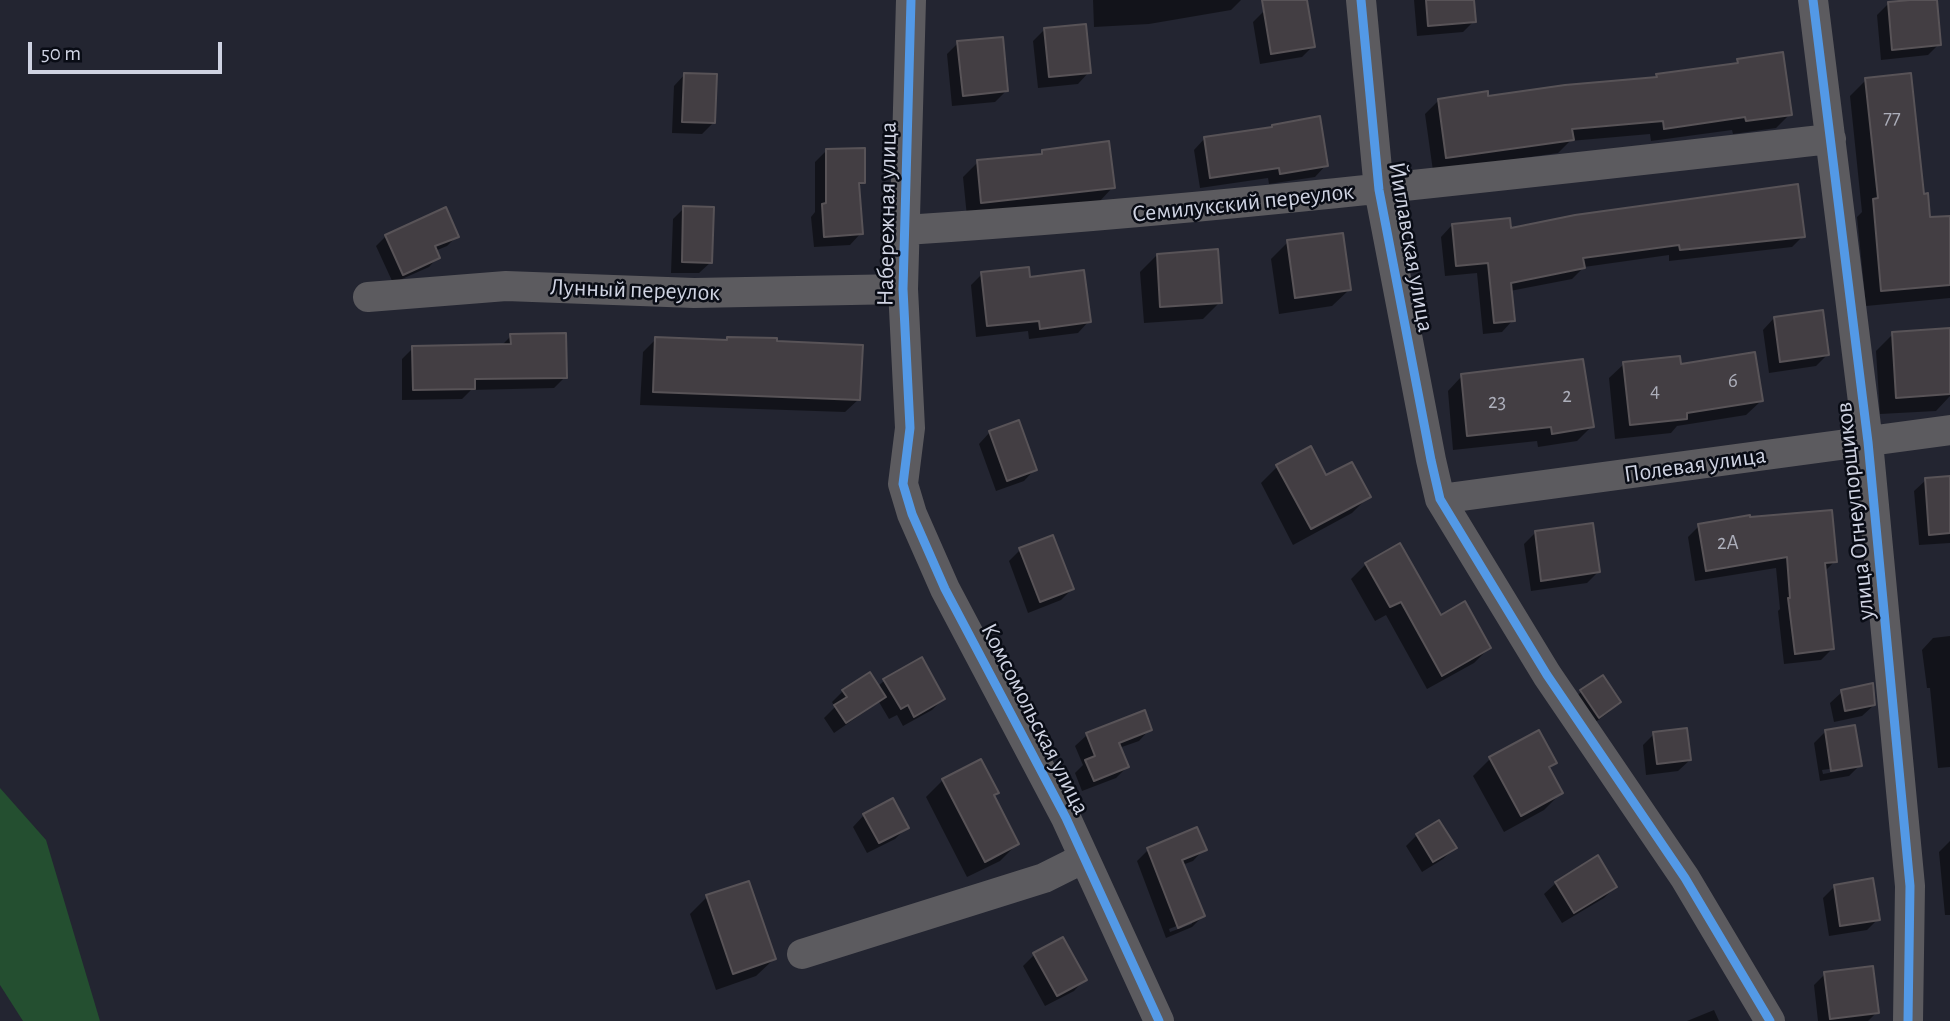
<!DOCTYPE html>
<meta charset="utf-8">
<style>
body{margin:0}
#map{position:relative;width:1950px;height:1021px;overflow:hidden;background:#232531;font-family:"Alegreya Sans",sans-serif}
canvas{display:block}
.scale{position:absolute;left:28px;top:42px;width:194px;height:32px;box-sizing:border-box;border:4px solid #cfd3e2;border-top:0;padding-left:9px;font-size:21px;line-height:24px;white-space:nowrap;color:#cfd3e2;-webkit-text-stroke:5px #090c15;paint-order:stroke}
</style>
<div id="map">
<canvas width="1950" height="1021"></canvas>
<div class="scale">50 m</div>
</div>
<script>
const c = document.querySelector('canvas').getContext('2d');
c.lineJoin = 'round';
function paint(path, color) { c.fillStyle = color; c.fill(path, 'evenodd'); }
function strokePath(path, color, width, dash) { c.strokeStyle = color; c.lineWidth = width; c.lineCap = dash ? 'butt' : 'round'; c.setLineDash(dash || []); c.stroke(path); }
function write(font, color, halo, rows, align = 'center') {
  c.font = font + ' "Alegreya Sans",sans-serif'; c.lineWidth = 5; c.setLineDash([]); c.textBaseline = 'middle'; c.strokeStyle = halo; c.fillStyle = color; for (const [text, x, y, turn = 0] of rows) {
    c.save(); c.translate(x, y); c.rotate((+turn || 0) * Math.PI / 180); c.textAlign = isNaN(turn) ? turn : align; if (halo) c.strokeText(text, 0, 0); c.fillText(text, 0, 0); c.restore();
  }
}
paint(new Path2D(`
 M0,788L46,840L100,1021H23L0,985Z`), '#244f30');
paint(new Path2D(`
 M1093,0H1241L1231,10L1149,24L1094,27Z
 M1414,0H1472L1474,21L1463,32L1417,36Z
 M1935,0L1939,44L1928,55L1881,60L1877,15L1888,4Z
 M1264,11L1313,46L1302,57L1260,64L1253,22Z
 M1044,30L1089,72L1078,84L1038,88L1033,41Z
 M958,43L1007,90L995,102L952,106L947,54Z
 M1738,61L1790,114L1776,128L1733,134L1732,130L1651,141L1650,134L1570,141L1558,153L1433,171L1425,114L1439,100L1487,98L1654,79L1657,76L1733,65Z
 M685,74L714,122L702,134L672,133L674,86Z
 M1866,80L1928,219L1950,226V298L1866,306L1857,217L1862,212L1850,96Z
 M1272,126L1326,165L1315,177L1269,184L1268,178L1200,188L1194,150L1205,138L1270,129Z
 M827,150L863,182L857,188L861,233L850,245L814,247L811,217L815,212V162Z
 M1043,151L1113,187L1099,202L967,217L963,177L978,162L1038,156Z
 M684,208L711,262L699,273H671L673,219Z
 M1452,225L1510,230L1803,236L1792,247L1669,261V255L1584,267L1572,279L1510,291L1513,320L1502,332L1483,334L1477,273L1445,276L1441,237Z
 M386,236H457L447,246L435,251L438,257L429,267L393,283L376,246Z
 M1288,242L1350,289L1332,306L1279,314L1271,259Z
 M1157,255L1220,302L1203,319L1144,323L1140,272Z
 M982,274L1029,279L1089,321L1078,333L1029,339L1028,331L976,337L971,285Z
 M1774,318L1827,355L1816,366L1769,373L1763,330Z
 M1893,334L1950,347V396L1936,411L1880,414L1876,351Z
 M511,336L565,377L554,388L471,390L462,399L402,400V359L413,348L501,346Z
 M656,339L724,342L728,339L775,343L859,399L845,412L640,405L643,352Z
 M1624,364L1680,366L1761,401L1746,415L1677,426L1671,433L1615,439L1609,378Z
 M1462,376L1592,426L1577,441L1538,447L1537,441L1453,450L1448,391Z
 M990,432L1035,469L1024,481L996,491L979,444Z
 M1278,466L1326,478L1369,496L1352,513L1293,545L1261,483Z
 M1950,478V543L1919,545L1914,491L1926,480Z
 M1699,526L1835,561L1824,572L1833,648L1821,660L1784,664L1778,611L1780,609L1776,568L1695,581L1688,537Z
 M1535,533L1598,572L1587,583L1531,591L1524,544Z
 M1020,550L1072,589L1061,600L1028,613L1009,561Z
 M1366,564L1489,648L1474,663L1427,689L1386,615L1375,621L1351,579Z
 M1950,636V767L1938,768L1930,688H1927L1922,650L1933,638Z
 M885,680L943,699L932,710L903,726L897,715L889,719L879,702L834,733L824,718L835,707L832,702L843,691L877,687Z
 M1581,692L1619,702L1608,713L1587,728L1570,703Z
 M1842,692L1874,705L1862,716L1834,722L1830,703Z
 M1150,729L1139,741L1119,748L1127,767L1116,778L1082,791L1075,773L1083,765L1075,746L1087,735Z
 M1538,732L1555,763L1548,769L1561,793L1544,810L1504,832L1473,776L1490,759Z
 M1825,732L1860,765L1849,776L1820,781L1814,743ZM1850,766V769L1823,774L1822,770Z
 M1654,734L1690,760L1678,771L1646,775L1643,745Z
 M943,780L997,792L993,796L1017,844L1000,861L967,877L926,797Z
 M864,815L907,827L895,839L867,853L853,827Z
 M1417,835L1454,848L1443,859L1422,872L1406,846Z
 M1950,841V915H1945L1939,852Z
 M1204,849L1193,861L1182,865L1203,916L1192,927L1166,938L1137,861L1148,850ZM1192,920V924L1170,932L1169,929Z
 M1556,883L1615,887L1604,898L1562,923L1544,894Z
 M1835,886L1878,919L1867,930L1829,936L1823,898Z
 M707,897L774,959L756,976L716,990L690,914Z
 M1035,954L1085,979L1074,991L1045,1006L1023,966Z
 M1825,974L1877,1012L1868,1021H1818L1814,985Z
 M1714,1010L1719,1021H1687Z`), '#0007');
const building = new Path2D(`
 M1262,0H1307L1315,47L1271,54Z
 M1426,0H1474L1476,22L1428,26Z
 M1910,0H1937L1941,45L1892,50L1888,2Z
 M1086,24L1091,73L1049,77L1044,28Z
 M1003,37L1008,91L963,96L957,41Z
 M1783,52L1792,115L1746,121L1745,117L1664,129L1663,121L1572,129L1574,140L1446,158L1438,99L1488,91V96L1565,85L1657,77L1656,74L1738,63L1737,59Z
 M684,73L717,74L715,123L682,122Z
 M1911,73L1924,194L1928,193L1930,217L1950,216V285L1881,291L1873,199L1878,198L1865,78Z
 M1320,116L1328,166L1280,174L1279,168L1210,178L1204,137L1272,127V125Z
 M1109,141L1115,188L981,203L977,160L1042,154V150Z
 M865,148V183H859L863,234L824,237L822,204L826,203V149Z
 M1798,184L1805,237L1680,250L1679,245L1583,258L1585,268L1511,283L1515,321L1494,323L1488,263L1456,266L1452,224L1510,218L1511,228L1575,215Z
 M683,206L714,207L712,263L682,262Z
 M446,207L459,237L435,246L440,258L403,275L385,235Z
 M1343,233L1351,290L1295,298L1287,240Z
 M1218,249L1222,303L1160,307L1157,254Z
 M1029,267L1030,277L1084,270L1091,322L1040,329L1039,321L987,326L981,272Z
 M1823,310L1829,355L1780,362L1774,317Z
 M1950,328V394L1896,398L1892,332Z
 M566,333L567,378L475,379V389L413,390L412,346L511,344L510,334Z
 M655,337L727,340V337L777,338V341L863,345L860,400L653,392Z
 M1755,352L1763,401L1687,413V419L1630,425L1623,362L1680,356L1681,364Z
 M1583,359L1594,427L1552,434L1551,427L1467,436L1461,374Z
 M1019,420L1037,470L1007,481L989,431Z
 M1311,446L1326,475L1352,462L1371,497L1311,529L1276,465Z
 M1950,476V533L1929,535L1925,478Z
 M1832,510L1837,562L1825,563L1834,649L1795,654L1788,598H1790L1787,557L1706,571L1698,524L1750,515V517Z
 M1593,523L1600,572L1541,581L1535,531Z
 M1053,535L1074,589L1040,602L1019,548Z
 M1400,543L1441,615L1465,601L1491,648L1442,676L1401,602L1390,607L1365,563Z
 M922,657L945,699L914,717L908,705L901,709L883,679Z
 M870,672L886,697L846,723L834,705L847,697L842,690Z
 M1603,675L1621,702L1599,718L1580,690Z
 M1873,683L1875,705L1845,711L1841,690Z
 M1145,710L1152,730L1119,743L1129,767L1094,781L1085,760L1095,756L1086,733Z
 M1855,725L1862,766L1831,771L1825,730Z
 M1687,728L1691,760L1657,764L1653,732Z
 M1539,730L1557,763L1549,767L1563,793L1521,816L1489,757Z
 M981,759L999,793L994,795L1019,844L985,862L942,779Z
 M893,798L909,828L879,843L863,814Z
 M1439,820L1457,848L1433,862L1416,834Z
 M1197,827L1207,850L1182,860L1205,916L1178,928L1147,848Z
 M1598,855L1617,887L1574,913L1555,882Z
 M1873,878L1880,920L1840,926L1834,885Z
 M749,881L776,959L733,974L706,895Z
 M1063,937L1087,980L1057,996L1033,953Z
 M1873,966L1879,1013L1830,1019L1824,972Z`);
paint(building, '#433e43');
strokePath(building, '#585357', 2);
strokePath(new Path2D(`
 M911,0L903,289L910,428L903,484L912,514L945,589L1066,818L1159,1021
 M1361,0L1379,190L1431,460L1440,499L1547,675L1685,878L1770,1021
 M1813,0L1868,442L1910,886L1908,1021
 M905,230C1215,210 1523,173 1831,139
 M368,297L506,286L694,293L903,289
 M1440,499L1950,430
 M802,954L1044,878L1084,858`), '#5c5b5f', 30);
strokePath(new Path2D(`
 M911,0L903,289L910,428L903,484L912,514L945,589L1066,818L1159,1021
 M1361,0L1379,190L1431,460L1440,499L1547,675L1685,878L1770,1021
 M1813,0L1868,442L1910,886L1908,1021`), '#5399e6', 9);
write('21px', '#acaeba', null, [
 ["77",1892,118],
 ["6",1733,381],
 ["4",1655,391],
 ["2",1567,396],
 ["23",1497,402],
 ["2А",1728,543]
]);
write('24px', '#cfd3e2', '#090c15', [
 ["Семилукский переулок",1243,203,-6],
 ["Набережная улица",887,214,-89],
 ["Йиглавская улица",1411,247,80],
 ["Лунный переулок",635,290,2],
 ["Полевая улица",1695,465,-8],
 ["улица Огнеупорщиков",1855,511,-96],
 ["Комсомольская улица",1035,719,63]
]);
</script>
